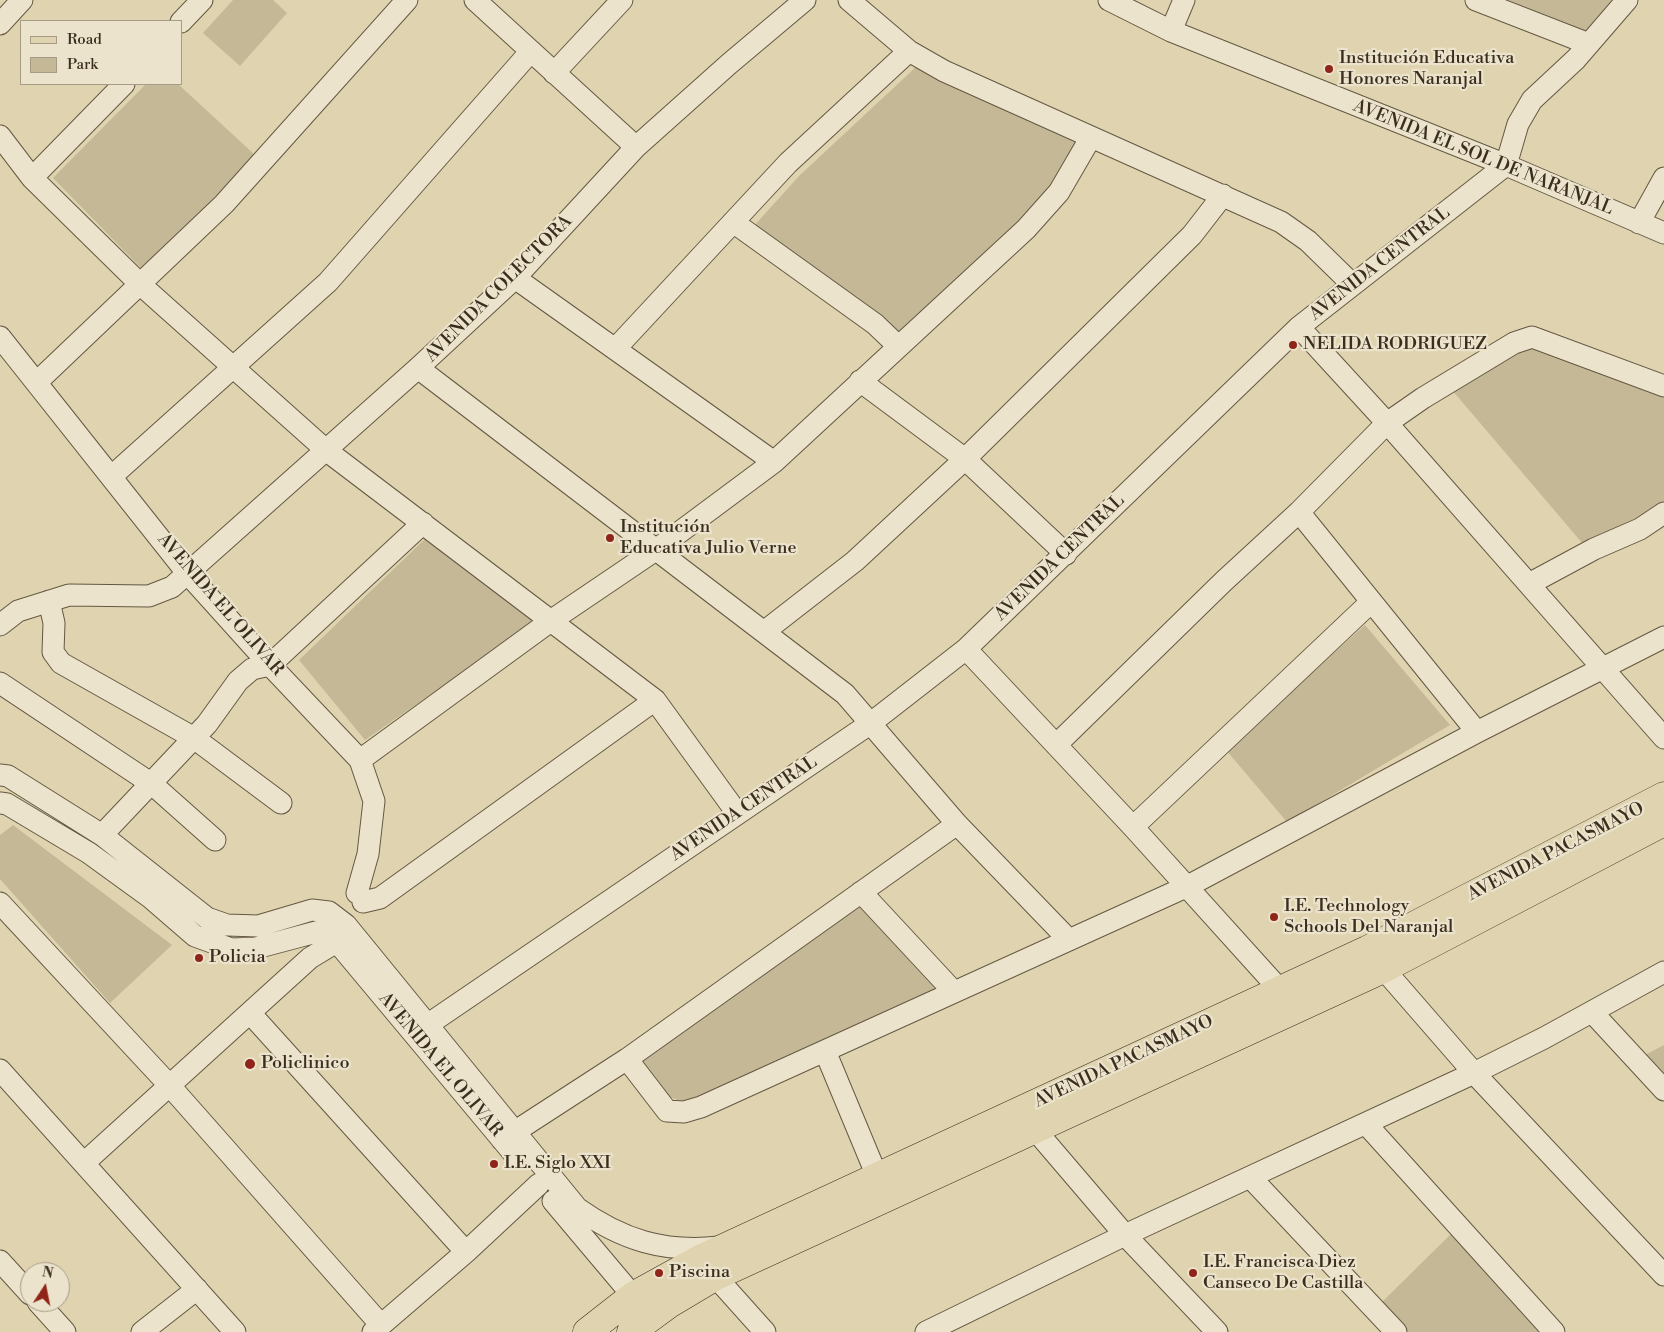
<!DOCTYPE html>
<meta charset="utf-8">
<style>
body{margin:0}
#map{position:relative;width:1664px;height:1332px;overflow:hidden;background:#e0d4b0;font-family:"Libre Bodoni",serif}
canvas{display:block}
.legend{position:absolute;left:20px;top:20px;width:162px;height:65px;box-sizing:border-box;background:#ebe3cc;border:1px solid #a59b87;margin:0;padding:6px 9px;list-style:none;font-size:15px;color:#3b2e1f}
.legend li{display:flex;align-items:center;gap:10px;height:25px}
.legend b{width:25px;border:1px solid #a59b87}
.north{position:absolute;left:20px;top:1262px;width:50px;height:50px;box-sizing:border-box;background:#ebe3cc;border:1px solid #a59b87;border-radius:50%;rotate:11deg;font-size:14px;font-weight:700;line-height:20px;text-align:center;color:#3b2e1f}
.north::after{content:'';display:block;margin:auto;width:18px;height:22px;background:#8f2418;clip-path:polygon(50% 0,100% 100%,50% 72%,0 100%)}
</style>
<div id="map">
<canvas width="1664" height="1332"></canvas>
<ul class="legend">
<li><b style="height:6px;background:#e0d4b0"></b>Road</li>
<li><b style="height:14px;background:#c4b897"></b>Park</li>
</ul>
<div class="north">N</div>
</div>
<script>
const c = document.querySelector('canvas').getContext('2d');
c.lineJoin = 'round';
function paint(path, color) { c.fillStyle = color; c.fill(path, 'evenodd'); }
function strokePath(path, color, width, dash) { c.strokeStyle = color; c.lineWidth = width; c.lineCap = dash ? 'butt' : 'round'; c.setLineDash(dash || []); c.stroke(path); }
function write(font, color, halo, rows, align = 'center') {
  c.font = font + ' "Libre Bodoni",serif'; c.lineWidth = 4.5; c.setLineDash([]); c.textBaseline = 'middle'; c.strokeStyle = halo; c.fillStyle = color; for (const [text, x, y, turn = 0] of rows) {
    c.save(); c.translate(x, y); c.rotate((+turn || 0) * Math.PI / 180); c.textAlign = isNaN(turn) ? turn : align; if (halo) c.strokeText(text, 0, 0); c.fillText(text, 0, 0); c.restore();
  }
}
paint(new Path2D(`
 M233,0H273L287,13L240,66L203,33Z
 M1493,0H1618L1587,36Z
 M917,66L1079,141L1053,185L1020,225L887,347L744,237L799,176Z
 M146,84H178L255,155L144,271L53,178Z
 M1530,346L1664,394V502L1662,505L1583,544L1452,390Z
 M428,536L539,619L365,740L299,660Z
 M1365,625L1450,725L1287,822L1226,750Z
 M13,825L172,945L110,1003L0,879V835Z
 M860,905L937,989L685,1103L670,1097L641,1059Z
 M1664,1045V1075L1645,1055Z
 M1454,1231L1544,1332H1405L1379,1305Z`), '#c4b897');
const minor = new Path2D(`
 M475,0L636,147
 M849,0L909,51L944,71L1281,222L1308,241L1352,284
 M1109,0L1171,31L1506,165L1664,233
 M1476,0L1589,44
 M181,22L202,0
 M0,24L22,0
 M1171,31L1184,0
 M554,73L622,0
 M0,136L32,178L141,285L327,451L655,700L737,813
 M32,178L124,84
 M733,222L875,324L898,346
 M1639,223L1664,178
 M515,278L774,462
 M1299,327L1387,423L1664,738
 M0,337L188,574L270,665L360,760L374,801L368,854L357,893
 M616,348L788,163L909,51
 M418,368L845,694L957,824L1068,939
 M860,381L965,459L1066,554
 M37,382L224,204L407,0
 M112,476L328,282L531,51
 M1299,512L1477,732
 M1529,584L1594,549L1640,529L1664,513
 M49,601L54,623L53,652L61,663L194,738L281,803
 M0,625L18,611L69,595L149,596L172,587L418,368L515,278L636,147L729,64L805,0
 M765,631L855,561L965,459L1192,235L1223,195
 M966,649L1133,827L1281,991
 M0,683L152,784L215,840
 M1056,745L1224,581L1299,512L1387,423L1423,398L1514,343L1532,337L1664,386
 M360,760L552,620L657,549L774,462L1026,229L1059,192L1091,137
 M0,775L8,776L102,835L207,918L227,925L258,926L312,910L329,912L346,925L577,1208C622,1240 664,1253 719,1247
 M0,803L7,804L89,853L151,898L195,936L231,949L256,948L320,931L337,942L514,1154
 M1133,827L1371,602
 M102,835L207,724L238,681L252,669L270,665L423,523
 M861,892L954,992
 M363,902L380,898L655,700
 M0,903L170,1086L381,1325
 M1374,958L1474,1073L1664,1275
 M1592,1012L1664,1090
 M250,1013L466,1252
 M414,1034L871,723L966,649L1299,327L1506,165L1518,124L1532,100L1576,59L1627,0
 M825,1051L877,1176
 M627,1059L667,1111L684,1112L701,1107L1188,886L1477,732L1664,637
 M0,1070L235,1332
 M1025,1118L1125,1235L1217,1332
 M1367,1125L1554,1332
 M502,1140L627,1059L957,824
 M84,1163L310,958L348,935
 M1251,1178L1396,1332
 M553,1201L633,1296
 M0,1261L30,1294
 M705,1265L765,1332
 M38,1302L65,1332
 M142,1332L197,1289
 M373,1332L466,1252L539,1184
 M926,1332L1125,1235L1474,1073L1544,1038L1664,972`);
const major = new Path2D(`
 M587,1332L633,1296L700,1259L1367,950L1664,796
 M631,1332L669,1304L716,1276L1383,969L1664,822`);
strokePath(minor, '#645843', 23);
strokePath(major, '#3b2e1f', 29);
strokePath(minor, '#ebe3cc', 21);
strokePath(major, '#e0d4b0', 28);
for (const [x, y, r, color] of [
 [1329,69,5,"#8f2418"],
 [1293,345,5,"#8f2418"],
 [610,538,5,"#8f2418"],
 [1274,917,5,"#8f2418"],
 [199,958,5,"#8f2418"],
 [250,1064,6,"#8f2418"],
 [494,1164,5,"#8f2418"],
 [659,1273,5,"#8f2418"],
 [1193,1273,5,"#8f2418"]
]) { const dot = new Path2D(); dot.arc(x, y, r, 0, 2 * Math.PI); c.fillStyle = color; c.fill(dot); strokePath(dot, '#ebe3cc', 2); }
write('18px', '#3b2e1f', '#ebe3cc', [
 ["Institución Educativa",1339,59],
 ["Honores Naranjal",1339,80],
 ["NELIDA RODRIGUEZ",1303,345],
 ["Institución",620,528],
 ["Educativa Julio Verne",620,549],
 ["I.E. Technology",1284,907],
 ["Schools Del Naranjal",1284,928],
 ["Policia",209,958],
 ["Policlinico",261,1064],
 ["I.E. Siglo XXI",504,1164],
 ["I.E. Francisca Diez",1203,1263],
 ["Canseco De Castilla",1203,1284],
 ["Piscina",669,1273]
], 'left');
write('18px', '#3b2e1f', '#ebe3cc', [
 ["AVENIDA EL SOL DE NARANJAL",1483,158,22],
 ["AVENIDA CENTRAL",1380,264,-38],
 ["AVENIDA COLECTORA",499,289,-45],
 ["AVENIDA CENTRAL",1060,558,-44],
 ["AVENIDA EL OLIVAR",220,605,49],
 ["AVENIDA CENTRAL",744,809,-34],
 ["AVENIDA PACASMAYO",1556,852,-27],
 ["AVENIDA PACASMAYO",1124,1062,-25],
 ["AVENIDA EL OLIVAR",440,1065,50]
]);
</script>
